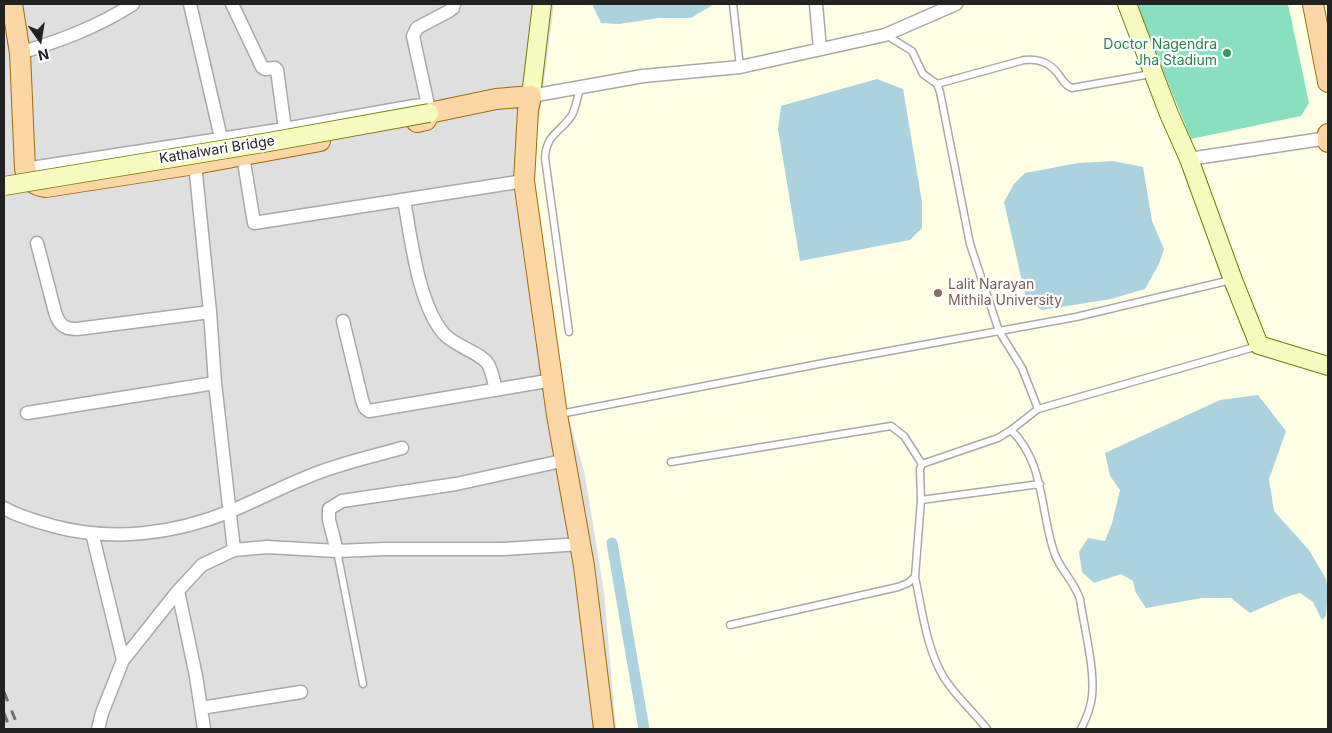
<!DOCTYPE html>
<style>
body{margin:0}
#map{position:relative;width:1332px;height:733px;overflow:hidden;background:#f2efe9;font-family:Inter,sans-serif}
canvas{display:block}
.frame{position:absolute;inset:0;border:5px solid #222;pointer-events:none}
.north{position:absolute;left:15px;top:15px;width:50px;height:50px;-webkit-text-stroke:4px #fff;paint-order:stroke;rotate:167deg;font-size:14px;font-weight:700;line-height:20px;text-align:center;color:#222}
.north::after{content:'';display:block;margin:auto;width:18px;height:22px;background:#222;clip-path:polygon(50% 0,100% 100%,50% 72%,0 100%)}
</style>
<div id="map">
<canvas width="1332" height="733"></canvas>
<div class="frame"></div>
<div class="north">N</div>
</div>
<script>
const c = document.querySelector('canvas').getContext('2d');
c.lineJoin = 'round';
function paint(path, color) { c.fillStyle = color; c.fill(path, 'evenodd'); }
function strokePath(path, color, width, dash) { c.strokeStyle = color; c.lineWidth = width; c.lineCap = dash ? 'butt' : 'round'; c.setLineDash(dash || []); c.stroke(path); }
function write(font, color, halo, rows, align = 'center') {
  c.font = font + ' Inter,sans-serif'; c.lineWidth = 4.5; c.setLineDash([]); c.textBaseline = 'middle'; c.strokeStyle = halo; c.fillStyle = color; for (const [text, x, y, turn = 0] of rows) {
    c.save(); c.translate(x, y); c.rotate((+turn || 0) * Math.PI / 180); c.textAlign = isNaN(turn) ? turn : align; if (halo) c.strokeText(text, 0, 0); c.fillText(text, 0, 0); c.restore();
  }
}
paint(new Path2D(`
 M4,4H1328V729H4Z`), '#e0dfdf');
paint(new Path2D(`
 M554,4H1328V729H616L604,592L585,475L565,404L531,182Z`), '#ffffe5');
paint(new Path2D(`
 M1136,4H1288L1309,103L1301,116L1191,139Z`), '#88e0be');
paint(new Path2D(`
 M592,4H712L711,6L691,18H659L619,24L601,23Z
 M877,79L903,89L922,202V228L910,240L800,261L778,129L781,106Z
 M1113,161L1143,167L1152,221L1164,249L1159,264L1145,289L1111,299L1042,310L1026,299L1004,202L1014,184L1025,173L1078,163Z
 M1258,395L1286,431L1269,479L1274,511L1309,550L1326,579L1328,591L1326,616L1322,620L1313,602L1300,593L1289,596L1250,613L1231,598H1202L1146,608L1136,593L1133,581L1121,574L1094,583L1082,572L1079,552L1088,538L1105,541L1112,523L1120,490L1110,476L1105,453L1220,400Z`), '#aad3df');
strokePath(new Path2D(`
 M612,543L644,729`), '#aad3df', 11);
const lane = new Path2D(`
 M733,4L740,67
 M886,35L912,51L923,74L937,84L940,92L970,244L999,331L1022,368L1038,409
 M937,84L1024,60C1041,58 1052,64 1061,78C1065,83 1066,86 1072,88L1151,74
 M569,332L545,158C546,134 561,132 572,115C576,107 578,96 580,88
 M560,414L829,362L1076,317L1231,280
 M1011,430C1045,463 1040,511 1054,552C1060,570 1074,581 1080,599C1084,627 1095,669 1092,696C1091,708 1086,719 1081,729
 M671,462L891,426L904,436L922,464
 M921,500L1040,484
 M337,551L363,684
 M915,577C922,609 926,647 943,676C955,696 973,711 987,729
 M730,625L898,587L908,583L915,577L921,500L920,469L922,464L998,438L1011,430L1038,409L1258,346`);
const street = new Path2D(`
 M190,4L221,138
 M232,4L262,67L265,69L275,68L277,70L285,129
 M816,4L820,49
 M20,53C59,41 98,27 133,4
 M531,96L643,76L740,67L885,35L956,4
 M428,105L413,36L417,28L449,11L453,8L454,4
 M243,156L254,223L524,181
 M1189,159L1328,138
 M195,164L210,312L215,383L234,550
 M25,169L285,129L414,106L428,105L429,113
 M404,200C411,238 418,304 444,334C455,346 481,353 488,364C492,371 494,382 496,390
 M37,243L55,312C59,325 64,329 77,329L210,312
 M343,321L362,400L365,408L369,411L553,380
 M27,413L215,383
 M4,508C19,517 36,521 53,526C112,542 175,534 231,511C257,500 282,487 307,477C337,464 370,457 402,448
 M92,533L123,660
 M337,551L329,520V509L342,501L456,484L566,460
 M178,591L196,676L204,729
 M201,708L301,692
 M98,729L102,713L123,660L178,591L202,565L234,550L267,547L337,551L385,549H504L581,544`);
const secondary = new Path2D(`
 M1127,4L1169,114L1189,159L1233,280L1259,345L1328,366
 M531,96L542,4`);
const primary = new Path2D(`
 M12,4L20,53L25,169C29,181 34,186 46,187L195,164L320,141
 M1313,4L1328,82
 M417,122L426,120L429,113L496,99L531,96L528,110L524,181L557,415L584,566L604,729
 M1328,134V142`);
strokePath(lane, '#a9a9a9', 9);
strokePath(street, '#a9a9a9', 15);
strokePath(secondary, '#707d05', 20);
strokePath(primary, '#a06b00', 22);
strokePath(lane, '#fff', 6);
strokePath(street, '#fff', 12);
strokePath(secondary, '#f7fabf', 18);
strokePath(primary, '#fcd6a4', 20);
strokePath(new Path2D(`
 M4,692L19,729
 M4,713L10,729`), '#707070', 3, [10, 10]);
const secondaryBridge = new Path2D(`
 M4,186L269,142L429,113`);
strokePath(secondaryBridge, '#707d05', 20, []);
strokePath(secondaryBridge, '#f7fabf', 18);
for (const [x, y, r, color] of [
 [1227,53,5,"#2e9e5b"],
 [938,293,5,"#8d6e63"]
]) { const dot = new Path2D(); dot.arc(x, y, r, 0, 2 * Math.PI); c.fillStyle = color; c.fill(dot); strokePath(dot, '#fff', 2); }
write('14px', '#27864d', '#fff', [
 ["Doctor Nagendra",1217,45],
 ["Jha Stadium",1217,61]
], 'right');
write('14px', '#222', '#fff', [
 ["Kathalwari Bridge",217,150,-9]
]);
write('14px', '#785e54', '#fff', [
 ["Lalit Narayan",948,285],
 ["Mithila University",948,301]
], 'left');
</script>
